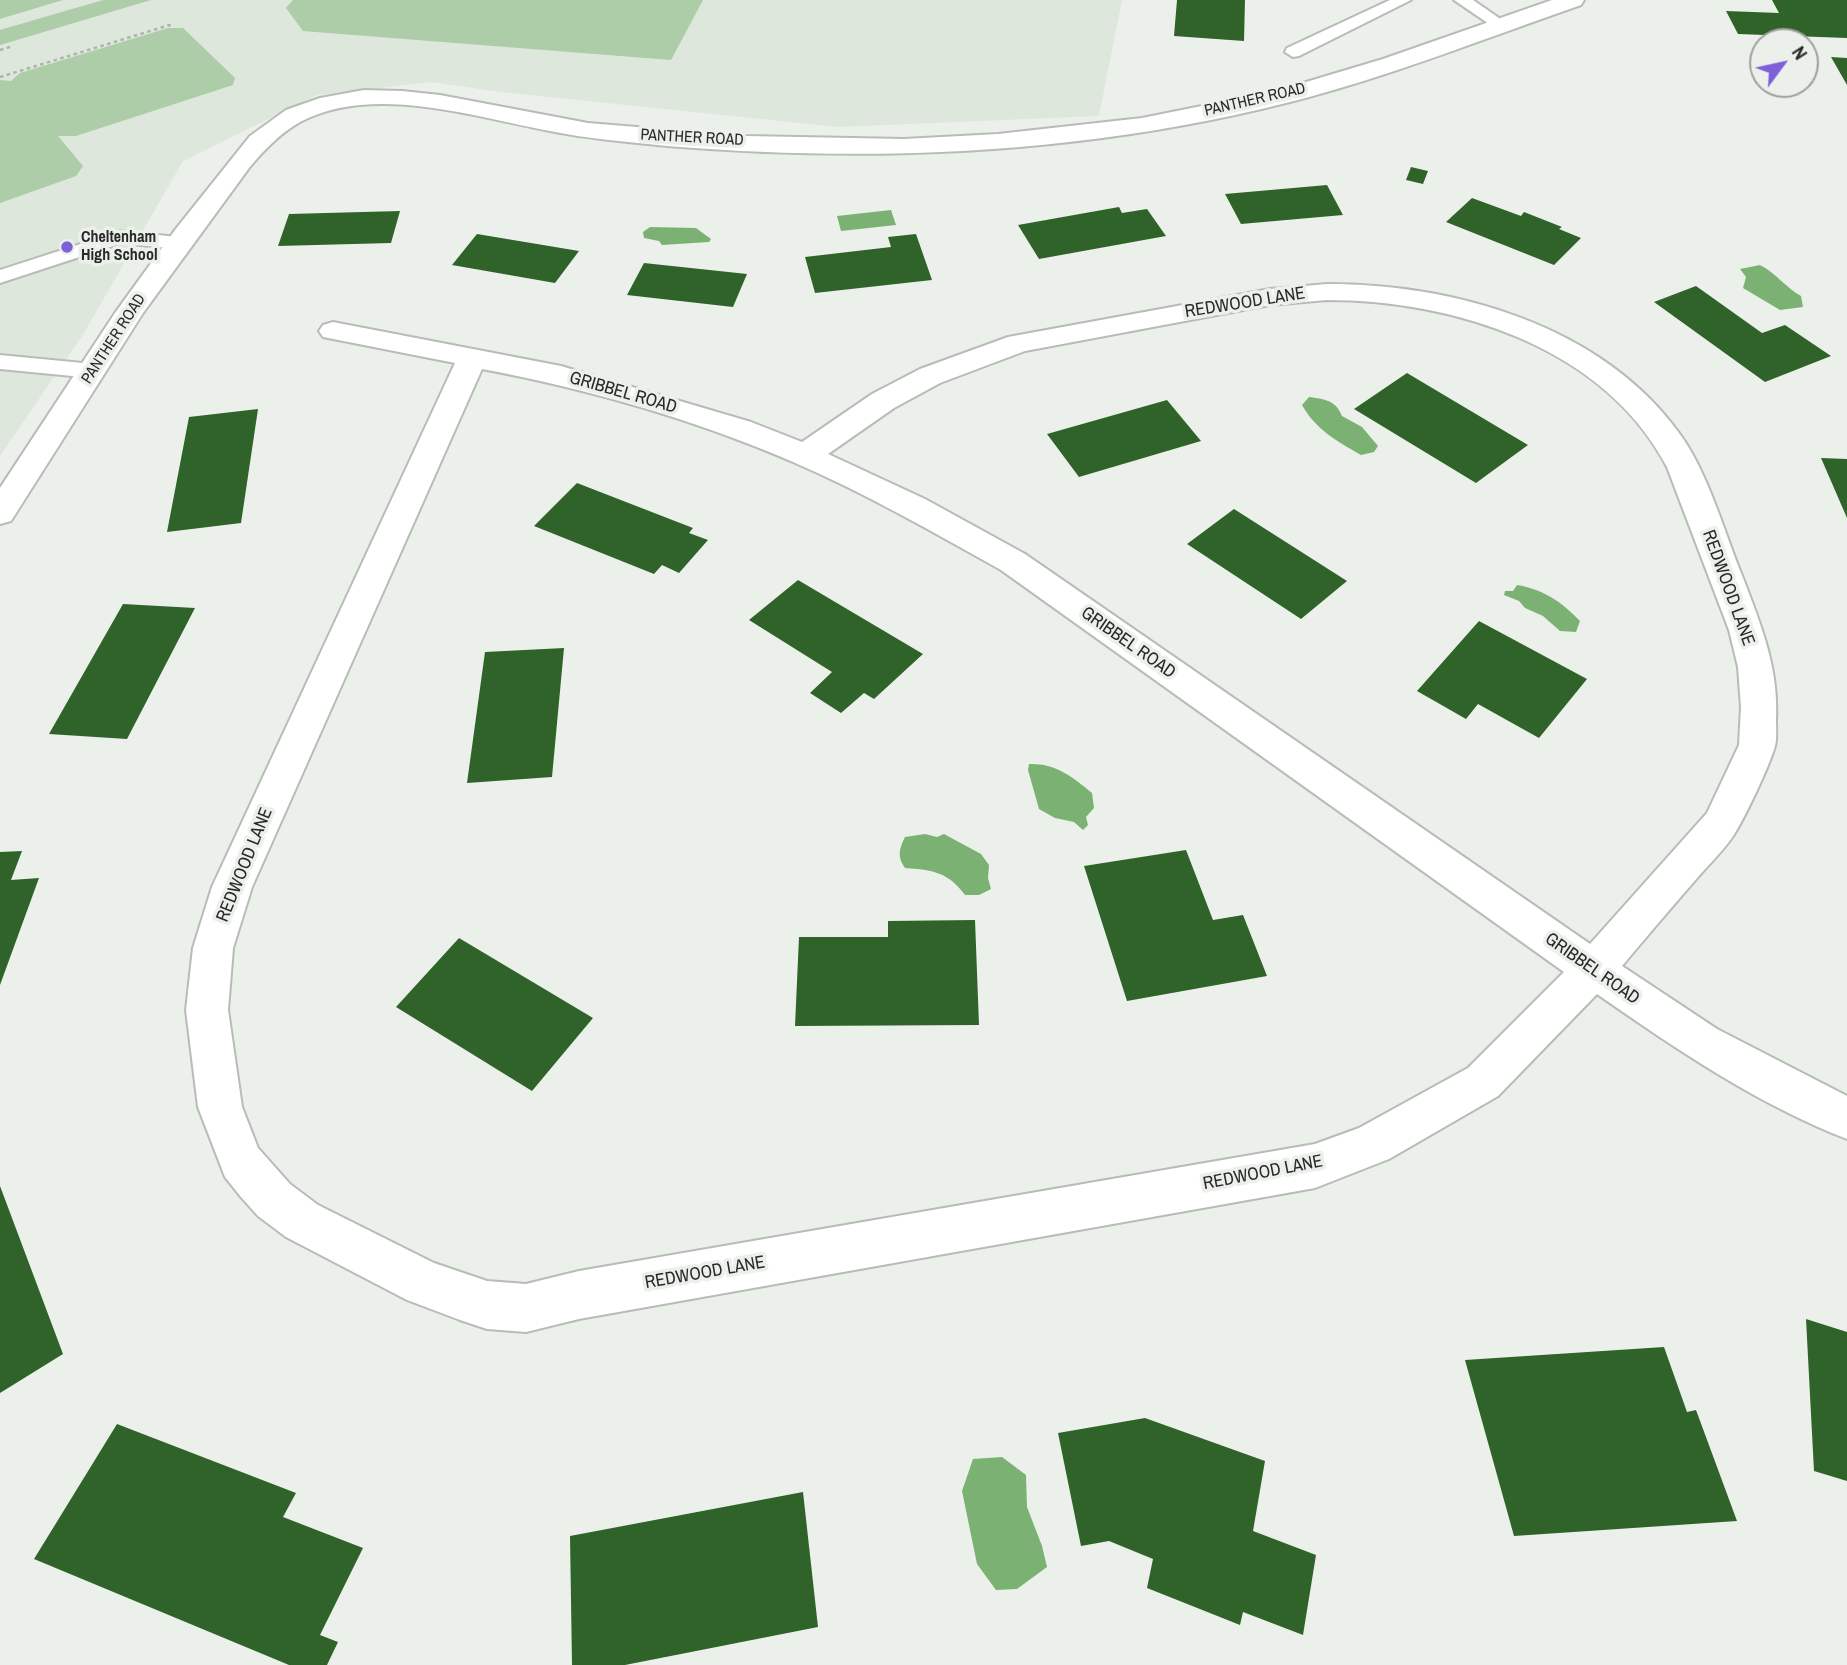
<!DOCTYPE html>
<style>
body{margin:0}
#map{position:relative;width:1847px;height:1665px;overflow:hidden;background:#ecf0eb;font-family:"Archivo Narrow",sans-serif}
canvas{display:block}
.north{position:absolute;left:1749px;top:28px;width:70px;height:70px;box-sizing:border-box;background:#ecf0eb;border:2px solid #9ea19d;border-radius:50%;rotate:57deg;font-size:19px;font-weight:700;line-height:28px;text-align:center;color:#282a28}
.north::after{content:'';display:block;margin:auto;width:24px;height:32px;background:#7f60db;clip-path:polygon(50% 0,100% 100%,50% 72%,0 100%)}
</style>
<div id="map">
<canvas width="1847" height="1665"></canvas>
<div class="north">N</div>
</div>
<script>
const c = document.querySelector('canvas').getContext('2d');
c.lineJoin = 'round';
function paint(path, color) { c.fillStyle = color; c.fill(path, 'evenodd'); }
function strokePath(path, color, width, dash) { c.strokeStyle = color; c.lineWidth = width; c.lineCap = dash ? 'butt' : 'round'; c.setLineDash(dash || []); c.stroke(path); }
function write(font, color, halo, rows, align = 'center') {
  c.font = font + ' "Archivo Narrow",sans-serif'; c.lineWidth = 7; c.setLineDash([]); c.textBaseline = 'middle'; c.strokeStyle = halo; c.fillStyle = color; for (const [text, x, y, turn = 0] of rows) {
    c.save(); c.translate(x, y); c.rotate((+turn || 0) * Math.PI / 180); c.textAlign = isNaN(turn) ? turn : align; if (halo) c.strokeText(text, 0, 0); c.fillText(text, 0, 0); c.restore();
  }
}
paint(new Path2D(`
 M0,0H1122L1099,116L838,127L501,92L431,82L317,95L183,161L84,333L0,456Z`), '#dde7db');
paint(new Path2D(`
 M0,0H63L0,19Z
 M103,0H151L0,45V30Z
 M293,0H703L671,60L303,31L286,8Z
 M168,28H183L235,78L233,85L76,136H58L83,166L76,176L0,203V80L11,81L20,73Z`), '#accda7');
paint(new Path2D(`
 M891,210L896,225L841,231L837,216Z
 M650,227L696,228L711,239L709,242L662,245L659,241L644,238L643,232Z
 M1760,265C1776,273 1785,287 1801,296L1803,307L1780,310L1743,288L1746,277L1740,269Z
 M1309,397C1324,399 1336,400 1342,416L1362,427L1378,446L1374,452L1361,455C1338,442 1315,429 1302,405Z
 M1517,585C1543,589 1562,602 1580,621L1576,632L1560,631L1543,616L1525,608L1519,601L1504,595L1505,591H1513Z
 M1029,764C1055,763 1073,777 1092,793L1094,808L1086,817L1088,825L1083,830L1074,822L1055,818L1039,809L1028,770Z
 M925,834L937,837L944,834L981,854L989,865L988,878L991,889L979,895H965C948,872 933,870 905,868C897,857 899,849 905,837Z
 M1002,1457L1026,1475L1027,1507L1042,1546L1047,1567L1017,1589L996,1590L977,1564L962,1491L973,1459Z`), '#7cb174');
paint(new Path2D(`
 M1177,0H1245L1244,41L1174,36Z
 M1772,0H1847V38L1738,34L1726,11L1779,13Z
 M1831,57L1847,58V85Z
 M1411,167L1428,171L1423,184L1406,180Z
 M1327,185L1343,215L1241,224L1225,194Z
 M1472,198L1521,216L1524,212L1562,227L1559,229L1581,238L1554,265L1446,222Z
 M1119,207L1122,213L1147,209L1166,236L1039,259L1018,225Z
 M400,211L391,243L278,246L289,214Z
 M477,234L579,251L555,283L452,265Z
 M916,234L932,280L815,293L805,257L891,247L888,237Z
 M644,263L747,274L733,307L627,295Z
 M1696,286L1762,333L1785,325L1831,356L1765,382L1654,302Z
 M1407,373L1528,445L1476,483L1354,409Z
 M1167,400L1201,441L1079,477L1047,434Z
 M258,409L241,523L167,532L189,417Z
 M1821,458L1847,459V518Z
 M577,483L693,528L689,533L708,540L679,573L662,565L654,574L534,526Z
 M1234,509L1347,581L1301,619L1187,544Z
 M798,580L923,654L874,699L864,693L841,713L810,693L832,672L749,620Z
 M123,604L195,608L127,739L49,734Z
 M1479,621L1587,679L1539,738L1478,704L1466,719L1417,691Z
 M564,648L552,777L467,783L485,652Z
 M1186,850L1213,920L1243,915L1267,976L1127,1001L1084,866Z
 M22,851L11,880L39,878L0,985V852Z
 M975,920L979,1025L795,1026L799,937H888V921Z
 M459,938L593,1018L532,1091L396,1007Z
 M0,1186L63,1354L0,1393Z
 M1806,1319L1847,1332V1481L1814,1471Z
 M1664,1347L1687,1412L1696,1410L1737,1521L1514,1536L1465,1360Z
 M1145,1418L1265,1461L1253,1531L1316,1555L1303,1635L1243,1612L1240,1625L1147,1588L1153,1559L1109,1541L1081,1546L1058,1433Z
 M117,1424L296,1493L283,1517L363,1548L320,1635L338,1642L327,1665H289L34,1559Z
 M803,1492L818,1627L625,1665H572L570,1536Z`), '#306329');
const lane = new Path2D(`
 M1390,0H1411L1299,56L1293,57L1285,52L1287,48Z
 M1454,0H1473L1509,25L1507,28H1495Z
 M121,231L177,237L187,243L177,249L122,243L0,283V270Z
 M0,355L93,364L101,366L104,371L101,376L93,378L0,369Z`);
const street = new Path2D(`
 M1552,0H1584L1581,5C1483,39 1386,78 1286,103C1084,154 874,163 667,146C628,142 589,139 550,131C475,117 372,83 300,122C279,134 263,151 249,168L143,313L11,521L0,524V488L115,313L175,230L250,136L286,110L320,98L364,90L402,91L440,95L588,123L746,136L904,139L998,134L1142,118L1276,91L1383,59Z
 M1327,284C1454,284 1601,325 1679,433C1708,472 1724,532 1743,578C1761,625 1779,669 1776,720C1776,728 1777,739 1775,746C1769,767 1746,815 1735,833C1725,849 1710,863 1698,877C1672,907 1647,936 1622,966L1717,1029L1847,1096V1139C1757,1104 1676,1049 1597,994L1498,1096L1389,1159L1315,1188L579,1319L526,1332L487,1329L460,1320L407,1300L286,1237L258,1216L241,1197L225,1177L198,1107L186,1010L193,948L212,887L455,363L323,337L319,331L323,325L333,322L561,366L751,422L802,442L872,394L920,369L1008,337L1270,289ZM1327,300C1454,300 1604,347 1667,467L1729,630L1738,667L1741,707L1739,745L1707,813L1590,944L1025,554L925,499L828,454L894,408L940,383L1025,351L1270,305ZM482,369C588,389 694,419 793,462C865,493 933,532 1001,570L1564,972L1468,1068L1359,1128L1315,1144L579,1271L526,1284L487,1281L434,1263L318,1205L290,1184L258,1148L242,1107L228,1010L233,948L252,887Z`);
strokePath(lane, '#b8bcb7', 4);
strokePath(street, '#b8bcb7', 4);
strokePath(new Path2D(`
 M0,50L13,46
 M0,77L173,24`), '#afb2ae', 2.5, [3.5, 3.5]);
paint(lane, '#fff');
paint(street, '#fff');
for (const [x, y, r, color] of [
 [67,247,7,"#7f60db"]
]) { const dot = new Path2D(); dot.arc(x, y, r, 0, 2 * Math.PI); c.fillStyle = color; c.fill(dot); strokePath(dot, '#ecf0eb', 2.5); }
write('16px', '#282a28', '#ecf0eb', [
 ["PANTHER ROAD",1255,100,-13],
 ["PANTHER ROAD",692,138,3],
 ["PANTHER ROAD",114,339,-57]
]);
write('bold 16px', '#282a28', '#ecf0eb', [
 ["Cheltenham",81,238],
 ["High School",81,256]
], 'left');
write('18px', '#282a28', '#ecf0eb', [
 ["REDWOOD LANE",1245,303,-9],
 ["GRIBBEL ROAD",623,393,16],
 ["REDWOOD LANE",1728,588,70],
 ["GRIBBEL ROAD",1128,643,35],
 ["REDWOOD LANE",245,865,-68],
 ["GRIBBEL ROAD",1592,969,35],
 ["REDWOOD LANE",1263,1173,-11],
 ["REDWOOD LANE",705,1273,-10]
]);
</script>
